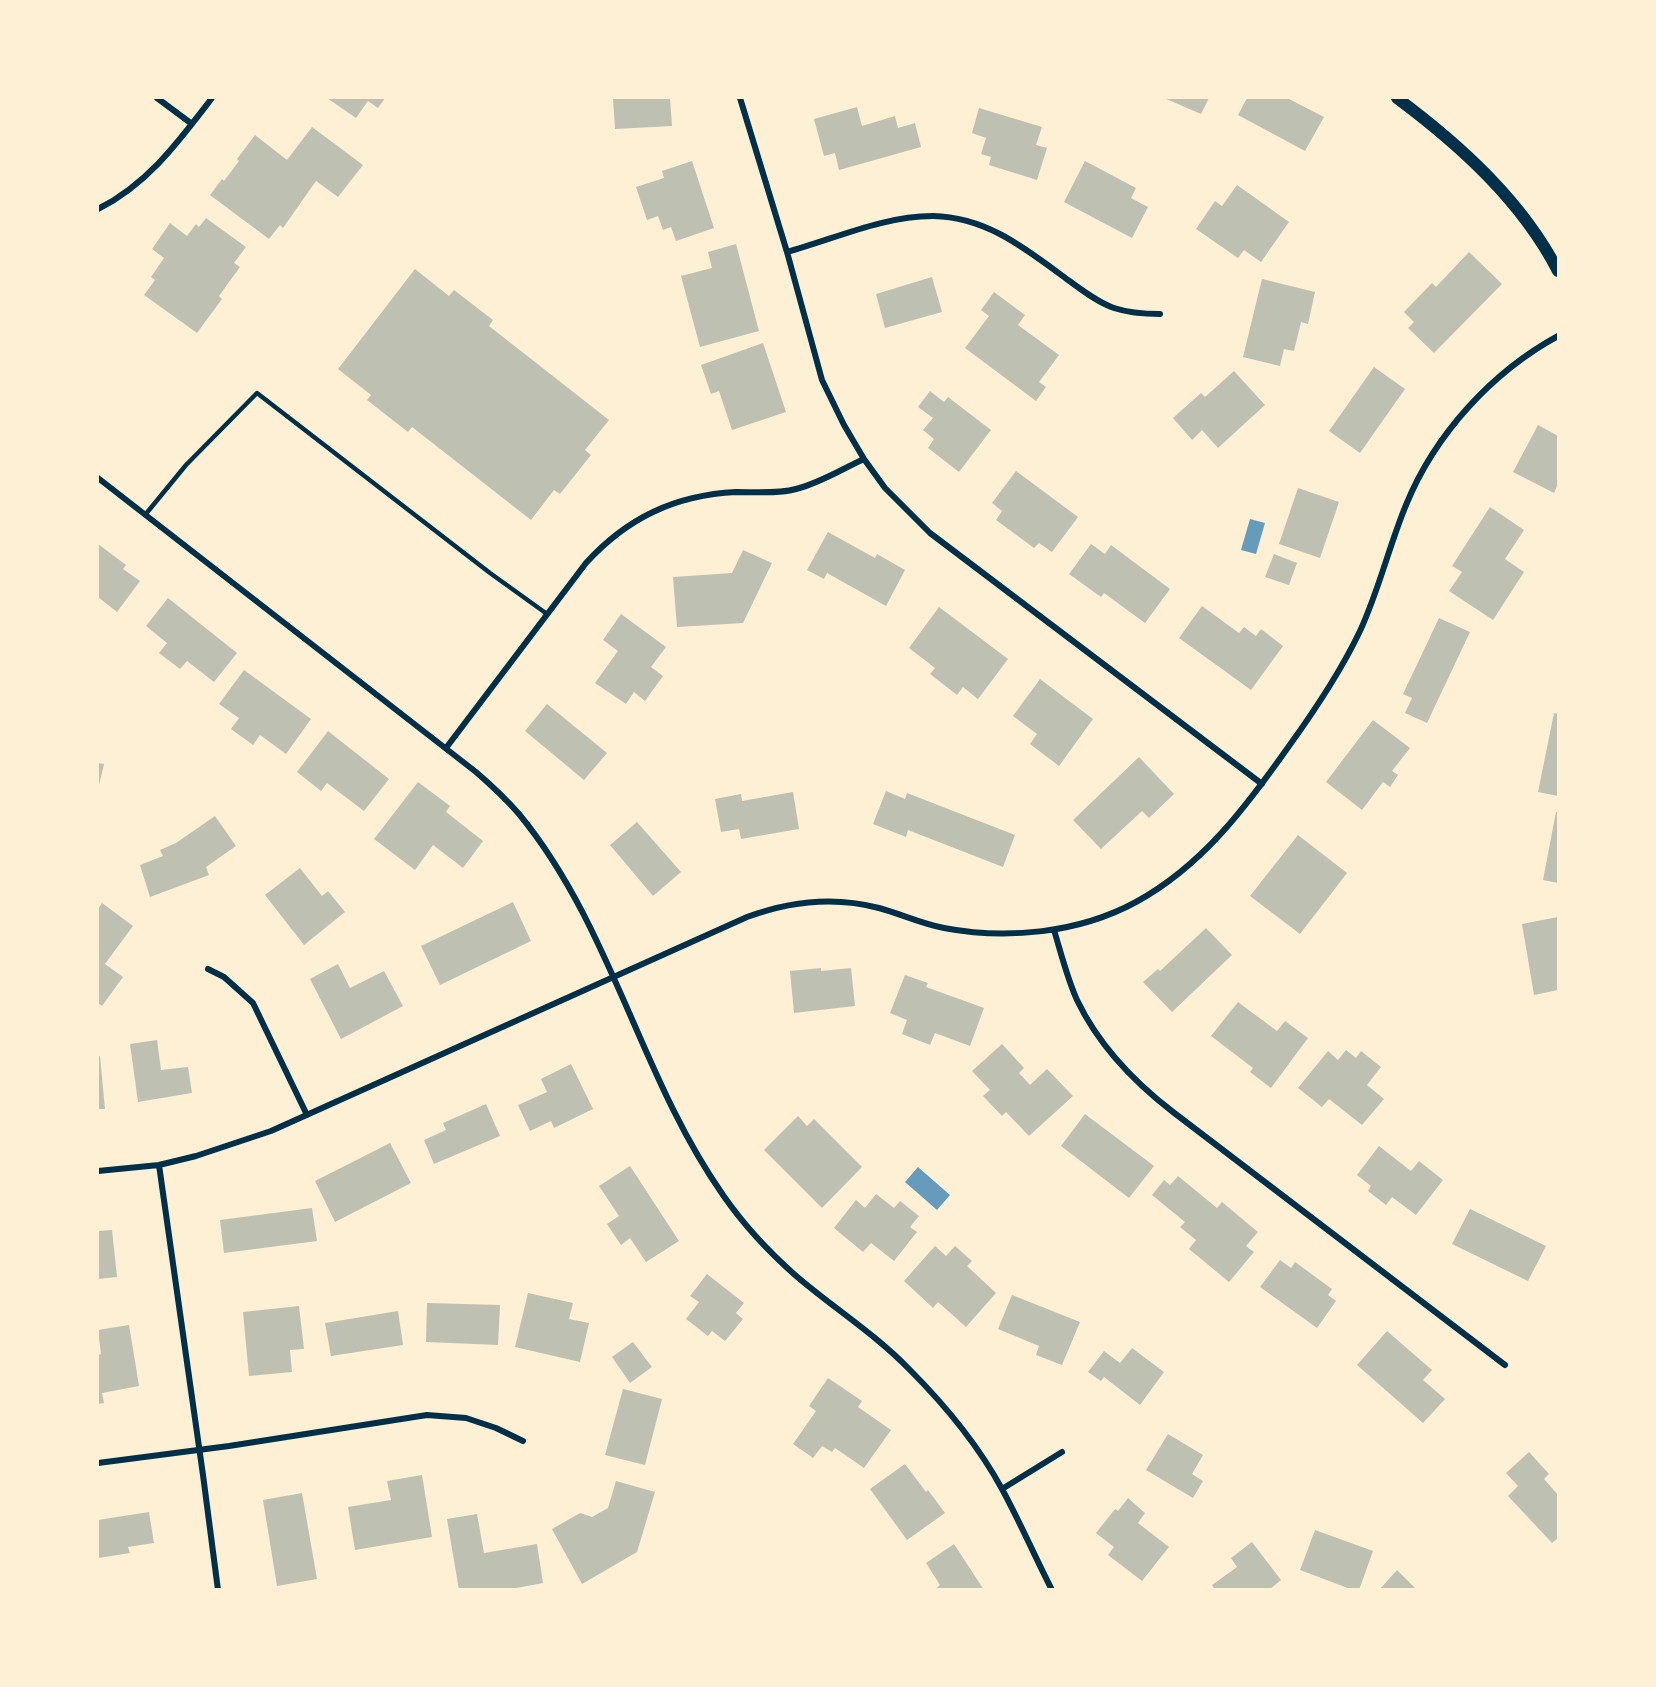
<!DOCTYPE html>
<style>
body{margin:0}
#map{position:relative;width:1656px;height:1687px;overflow:hidden;background:#fdf0d5;font-family:Lato,sans-serif}
canvas{display:block}
.frame{position:absolute;inset:0;border:99px solid #fdf0d5;pointer-events:none}
</style>
<div id="map">
<canvas width="1656" height="1687"></canvas>
<div class="frame"></div>
</div>
<script>
const c = document.querySelector('canvas').getContext('2d');
c.lineJoin = 'round';
function paint(path, color) { c.fillStyle = color; c.fill(path, 'evenodd'); }
function strokePath(path, color, width, dash) { c.strokeStyle = color; c.lineWidth = width; c.lineCap = dash ? 'butt' : 'round'; c.setLineDash(dash || []); c.stroke(path); }
paint(new Path2D(`
 M1250,519L1265,523L1256,554L1241,550Z
 M918,1167L950,1195L937,1210L905,1182Z`), '#669bbc');
paint(new Path2D(`
 M327,98H385L378,108L368,101L356,118Z
 M613,98H670L672,126L615,129Z
 M1164,98H1209L1201,114Z
 M1247,98H1287L1324,117L1305,151L1238,115Z
 M857,107L862,126L895,116L898,128L915,123L921,147L839,170L835,153L824,156L814,119Z
 M979,108L1042,127L1036,145L1047,148L1037,180L989,165L991,157L981,154L986,138L972,133Z
 M312,127L363,165L338,197L316,181L283,228L280,225L269,239L210,195L222,179L224,181L239,161L237,159L255,135L287,160Z
 M692,161L714,228L676,241L671,227L663,230L658,216L647,220L636,187L664,178L662,171Z
 M1085,161L1136,188L1131,198L1148,207L1132,238L1064,202Z
 M1237,185L1289,222L1261,262L1244,250L1238,258L1196,229L1215,201L1222,206Z
 M206,218L246,247L234,263L240,267L219,296L222,299L197,333L144,295L155,280L151,277L164,258L152,249L170,223L187,236L196,224L199,227Z
 M736,244L759,331L700,347L681,276L712,268L708,252Z
 M1469,252L1502,284L1434,353L1408,328L1414,322L1404,312L1432,283L1436,287Z
 M415,269L449,296L454,290L493,320L489,326L609,420L585,450L591,455L560,494L554,490L531,520L412,427L408,432L367,400L371,395L338,369Z
 M932,277L942,312L885,328L876,294Z
 M1262,279L1315,292L1308,324L1301,322L1294,351L1284,349L1280,366L1243,357Z
 M994,292L1025,315L1018,325L1059,355L1039,382L1046,387L1036,401L965,348L989,316L981,310Z
 M763,343L786,412L732,430L719,391L711,394L701,365Z
 M1374,367L1405,389L1360,453L1329,431Z
 M1234,371L1265,405L1218,448L1202,430L1192,440L1173,418L1201,393L1205,397Z
 M930,391L944,402L948,397L991,430L959,472L928,448L934,439L923,430L933,418L918,407Z
 M1538,425L1558,436V484L1554,493L1513,472Z
 M1016,471L1078,517L1052,552L1039,543L1034,548L996,520L1002,511L992,503Z
 M1298,488L1339,502L1320,558L1279,544Z
 M1490,507L1524,530L1505,559L1524,572L1493,620L1449,591L1462,572L1452,566Z
 M828,532L875,558L877,554L905,570L886,606L827,573L824,579L807,570Z
 M98,544L126,565L123,569L140,581L117,612L98,597Z
 M1091,544L1105,554L1111,545L1170,589L1145,623L1104,593L1101,597L1069,574Z
 M743,550L772,563L743,623L677,627L673,577L732,573Z
 M1274,554L1297,563L1289,585L1265,577Z
 M168,598L237,653L214,682L187,661L180,669L159,653L167,643L146,626Z
 M1202,606L1239,633L1244,627L1256,636L1261,629L1283,646L1251,690L1179,638Z
 M939,607L1008,659L978,699L963,687L957,695L930,674L935,668L909,648Z
 M621,614L666,647L651,667L663,676L645,701L634,692L626,704L595,683L618,651L603,640Z
 M1439,618L1470,632L1427,723L1405,713L1412,698L1403,694Z
 M244,670L311,719L286,754L260,735L253,745L231,729L239,718L219,704Z
 M1040,679L1093,719L1059,766L1030,744L1037,734L1013,716Z
 M547,704L607,753L584,780L525,731Z
 M1554,713L1558,714V796L1538,792Z
 M1373,720L1410,748L1392,771L1398,775L1390,787L1383,782L1362,810L1326,782Z
 M328,731L389,779L364,811L327,783L321,791L297,772Z
 M1139,757L1174,794L1149,818L1142,811L1101,849L1073,820Z
 M98,763L104,764L98,789Z
 M418,782L450,806L446,812L483,841L463,868L433,845L415,870L374,839Z
 M886,791L905,799L907,793L1015,835L1003,867L908,830L906,837L873,824Z
 M793,792L799,829L741,839L739,829L721,832L715,799L741,794L742,801Z
 M1556,812H1558V883L1543,880Z
 M215,816L236,846L206,867L209,875L150,897L140,865L163,856L160,850L176,843Z
 M637,822L681,872L653,896L610,845Z
 M1298,835L1347,873L1300,934L1250,896Z
 M300,868L322,896L328,891L345,912L304,945L265,895Z
 M513,902L531,941L440,985L421,946Z
 M102,903L133,926L105,964L123,977L102,1006L98,1003V909Z
 M1558,917V990L1534,995L1522,924Z
 M1206,928L1232,955L1172,1012L1143,982L1158,969L1160,971Z
 M338,964L350,988L384,971L403,1006L341,1039L310,979Z
 M821,968V971L851,968L855,1006L794,1013L790,971Z
 M905,975L928,983L926,987L984,1008L970,1046L935,1033L930,1045L902,1034L907,1020L890,1013Z
 M1238,1002L1277,1031L1285,1021L1308,1038L1271,1088L1250,1072L1253,1068L1211,1036Z
 M157,1040L161,1070L188,1067L192,1093L138,1102L130,1044Z
 M1002,1044L1024,1068L1019,1073L1030,1085L1047,1069L1073,1096L1029,1136L1006,1112L1002,1116L983,1096L990,1090L972,1071Z
 M1346,1050L1356,1058L1361,1051L1381,1067L1367,1085L1384,1099L1362,1125L1329,1099L1322,1107L1298,1088L1328,1051L1338,1060Z
 M100,1056L105,1109H98V1057Z
 M571,1064L593,1109L554,1128L551,1121L530,1131L518,1105L547,1092L541,1079Z
 M486,1104L500,1136L434,1164L424,1140L446,1130L443,1123Z
 M1085,1114L1154,1166L1129,1198L1061,1146Z
 M798,1116L807,1126L814,1119L862,1167L822,1208L764,1150Z
 M390,1143L411,1183L335,1222L315,1181Z
 M1379,1146L1411,1171L1419,1161L1443,1180L1416,1215L1392,1197L1386,1205L1368,1191L1371,1186L1357,1175Z
 M630,1166L679,1241L646,1262L630,1238L621,1245L607,1224L619,1216L599,1186Z
 M1178,1176L1217,1208L1222,1202L1258,1232L1246,1246L1254,1252L1229,1282L1189,1249L1196,1240L1180,1227L1185,1222L1152,1195L1164,1180L1170,1185Z
 M876,1194L894,1208L900,1201L919,1216L910,1227L917,1232L894,1261L871,1243L863,1252L834,1228L856,1200L865,1208Z
 M312,1208L317,1241L224,1253L220,1220Z
 M1470,1209L1546,1246L1528,1281L1452,1244Z
 M112,1230L117,1277L98,1279V1231Z
 M935,1246L946,1256L955,1246L972,1261L967,1266L996,1293L966,1327L938,1302L933,1308L904,1281Z
 M1280,1260L1291,1268L1295,1262L1332,1289L1328,1295L1336,1301L1317,1328L1260,1287Z
 M707,1274L744,1303L736,1313L743,1319L725,1341L712,1331L708,1336L686,1319L699,1302L690,1296Z
 M528,1293L573,1303L569,1319L589,1323L580,1362L515,1347Z
 M1012,1295L1080,1322L1062,1365L1036,1355L1039,1346L998,1329Z
 M427,1303L500,1305L498,1345L426,1342Z
 M299,1306L304,1349L290,1350L292,1372L249,1376L243,1312Z
 M398,1311L403,1345L331,1356L325,1323Z
 M129,1325L139,1386L102,1393L104,1403L98,1404V1355L101,1354L98,1330Z
 M1387,1331L1432,1370L1423,1380L1445,1399L1423,1423L1357,1365Z
 M633,1342L652,1367L630,1383L612,1357Z
 M1132,1348L1164,1372L1140,1405L1104,1377L1101,1381L1088,1372L1104,1351L1120,1363Z
 M828,1378L862,1401L858,1407L891,1430L864,1468L835,1448L832,1452L822,1446L813,1458L793,1444L816,1411L809,1406Z
 M623,1389L662,1399L645,1465L605,1455Z
 M1168,1434L1203,1455L1192,1474L1203,1481L1193,1498L1146,1470Z
 M1529,1452L1549,1474L1544,1479L1558,1495V1538L1552,1543L1508,1496L1518,1486L1506,1473Z
 M905,1464L926,1492L928,1490L945,1513L907,1540L870,1489Z
 M422,1475L432,1537L355,1550L348,1507L391,1500L387,1481Z
 M616,1481L655,1492L637,1552L582,1584L552,1529L580,1513L592,1517L608,1508Z
 M302,1493L317,1579L277,1586L263,1500Z
 M1128,1498L1145,1513L1138,1523L1169,1547L1142,1581L1108,1555L1114,1547L1096,1533L1115,1509L1118,1511Z
 M149,1512L154,1543L128,1547L130,1553L98,1558V1520Z
 M477,1514L484,1553L537,1544L543,1583L506,1590H459L447,1519Z
 M1315,1530L1373,1551L1359,1590H1353L1300,1570Z
 M1252,1542L1281,1580L1269,1590H1215L1212,1585L1237,1567L1231,1558Z
 M954,1544L984,1590H934L940,1585L926,1563Z
 M1397,1570L1417,1590H1379Z`), '#bec0b2');
strokePath(new Path2D(`
 M145,515L186,465L257,393L490,573L547,614`), '#003049', 4.5);
strokePath(new Path2D(`
 M157,98L192,124
 M740,98L787,252L822,380L844,425L864,459L885,488L930,533L1262,784
 M98,209C148,184 179,141 212,98
 M787,252C834,239 883,216 933,216C987,217 1026,249 1068,280C1082,290 1097,302 1114,308C1129,313 1144,314 1160,314
 M98,478L476,772C491,785 506,799 519,814C612,927 640,1077 723,1195C743,1224 768,1251 795,1275C832,1307 874,1333 909,1369C944,1404 978,1445 1002,1489C1020,1522 1035,1557 1052,1590
 M446,748L586,563C627,518 675,495 736,492C756,492 777,494 796,489C820,483 842,469 864,459
 M1054,930C1061,953 1067,978 1077,1000C1099,1046 1134,1082 1173,1112L1505,1365
 M208,969L224,977L253,1003L307,1115
 M159,1165L203,1475L218,1590
 M98,1171L159,1165L196,1156L271,1131L747,917C790,901 834,896 879,908C901,914 922,924 944,928C1007,940 1079,933 1136,902C1202,866 1246,807 1289,746C1315,710 1340,673 1360,631C1379,590 1389,546 1406,505C1435,434 1492,372 1558,336
 M98,1463L229,1446L427,1415L466,1418L496,1428L523,1441
 M1002,1489L1062,1452`), '#003049', 6);
strokePath(new Path2D(`
 M1397,98C1460,145 1522,201 1558,271`), '#003049', 12);
</script>
